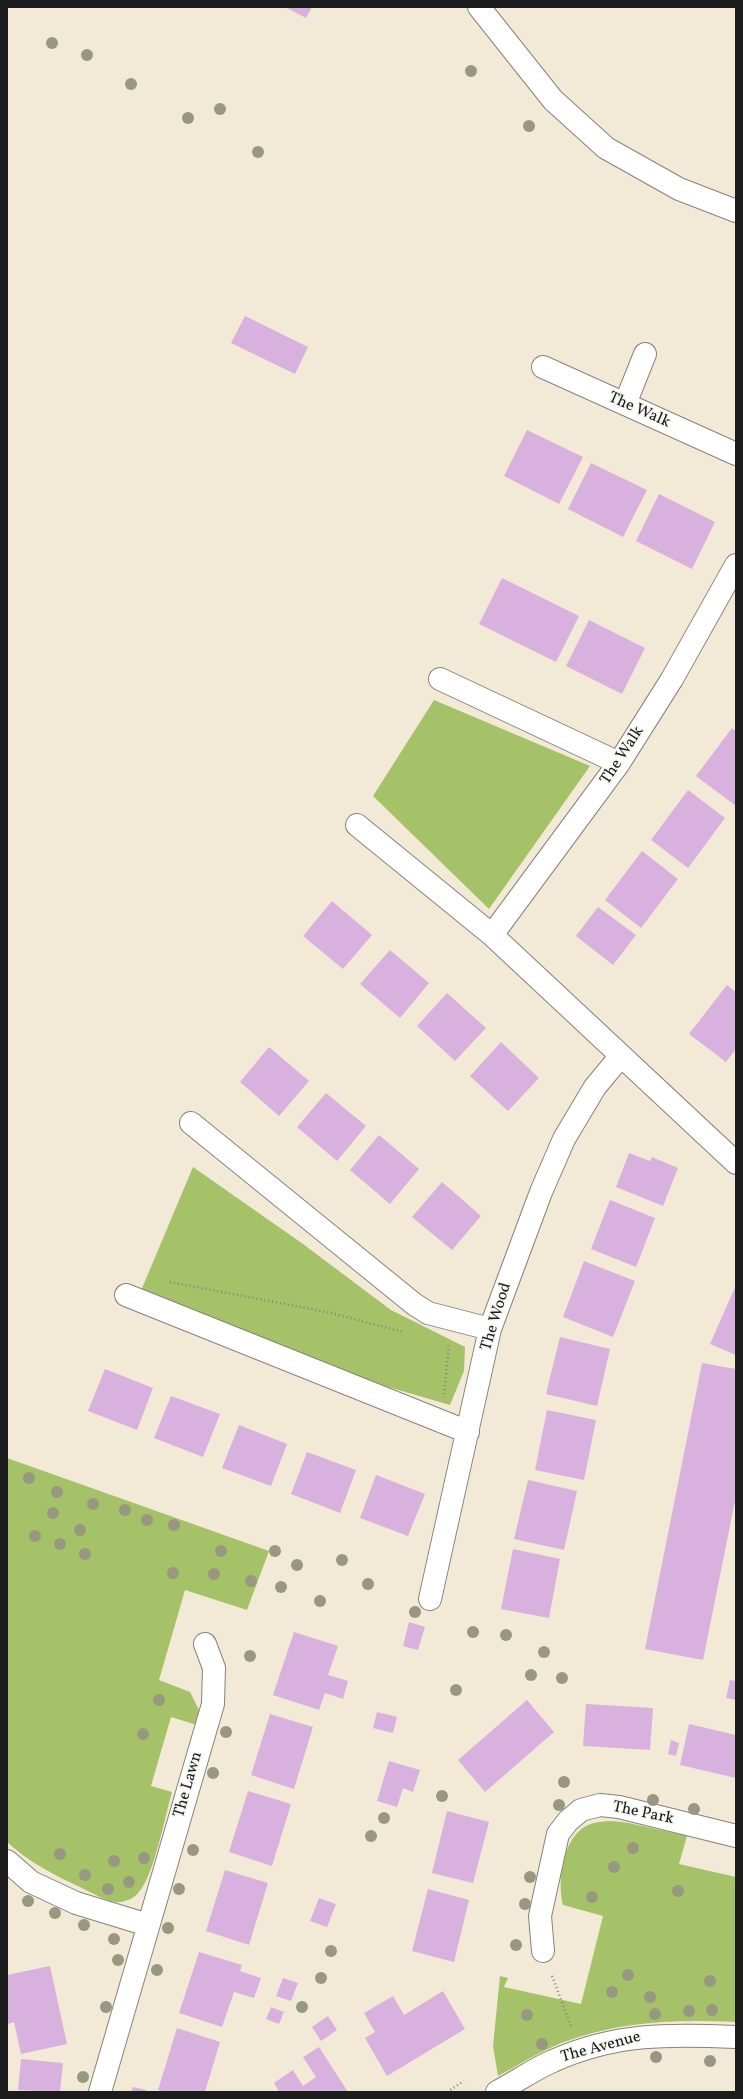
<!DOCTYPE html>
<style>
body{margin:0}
#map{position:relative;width:743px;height:2099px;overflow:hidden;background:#f3e9d7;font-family:Vollkorn,serif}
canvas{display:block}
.frame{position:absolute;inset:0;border:8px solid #1c1c1c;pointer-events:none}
</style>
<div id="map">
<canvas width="743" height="2099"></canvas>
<div class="frame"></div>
</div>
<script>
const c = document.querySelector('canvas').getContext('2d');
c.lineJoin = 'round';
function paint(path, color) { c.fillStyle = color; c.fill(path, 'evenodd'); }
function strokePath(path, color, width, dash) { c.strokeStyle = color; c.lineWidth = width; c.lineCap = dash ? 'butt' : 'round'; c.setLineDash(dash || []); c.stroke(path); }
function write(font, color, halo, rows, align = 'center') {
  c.font = font + ' Vollkorn,serif'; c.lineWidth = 3.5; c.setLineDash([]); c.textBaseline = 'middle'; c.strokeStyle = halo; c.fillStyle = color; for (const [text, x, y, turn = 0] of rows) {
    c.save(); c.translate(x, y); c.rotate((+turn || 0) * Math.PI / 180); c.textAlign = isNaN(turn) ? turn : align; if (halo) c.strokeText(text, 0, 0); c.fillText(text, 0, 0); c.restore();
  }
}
paint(new Path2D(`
 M434,700L590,766L489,909L373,796Z
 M193,1167L303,1244L391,1310L465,1347L464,1371L450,1405L340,1373L140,1293Z
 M7,1458L269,1551L247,1610L185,1590L159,1680L190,1692L199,1710L197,1725L171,1717L151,1786L172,1792C165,1816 154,1875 139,1892C134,1899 123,1903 115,1902C104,1900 94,1894 84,1889C56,1876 30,1863 7,1842Z
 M612,1821L629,1823L687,1836L679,1864L736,1877V2022C677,2019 620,2021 564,2042C541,2051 520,2064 498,2076L493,2046L500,1976L508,1978L504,1987L581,2004L603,1916L563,1905C557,1882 562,1837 588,1825C595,1822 604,1821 612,1821Z`), '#a6c269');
paint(new Path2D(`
 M285,7H312L306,18Z
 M245,316L308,347L295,374L231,343Z
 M527,430L583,457L559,504L504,476Z
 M591,463L647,490L623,537L568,509Z
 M659,494L715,522L692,569L636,541Z
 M502,578L579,616L556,662L479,624Z
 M589,620L645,648L622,694L566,666Z
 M732,728L736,732V806L696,776Z
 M688,790L725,818L688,868L651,840Z
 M642,851L678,879L641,928L605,900Z
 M332,901L372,935L343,969L303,936Z
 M598,907L636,935L613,965L576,936Z
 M390,950L429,983L400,1018L360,984Z
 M727,985L736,992V1049L726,1062L689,1034Z
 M447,993L486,1028L455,1061L417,1026Z
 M501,1042L539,1078L508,1111L470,1076Z
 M269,1047L309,1081L279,1116L240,1082Z
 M326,1093L366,1126L337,1161L297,1127Z
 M379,1135L419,1169L390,1204L350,1170Z
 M629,1153L650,1161L652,1157L678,1168L663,1206L616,1187Z
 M442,1182L481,1216L452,1250L412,1217Z
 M610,1200L655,1218L636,1267L591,1249Z
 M584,1261L635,1281L613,1337L563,1317Z
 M736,1285V1355L710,1344Z
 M560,1337L610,1349L597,1406L546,1394Z
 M702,1363L736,1369V1496L703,1660L645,1649Z
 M105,1369L153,1388L137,1430L88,1411Z
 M171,1396L220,1414L203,1457L154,1438Z
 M547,1410L596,1420L584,1480L535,1470Z
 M239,1425L287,1444L271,1486L222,1468Z
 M307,1452L356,1470L340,1513L291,1494Z
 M376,1475L425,1494L408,1536L360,1518Z
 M528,1480L577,1491L564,1550L514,1539Z
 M513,1549L560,1559L549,1618L501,1609Z
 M409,1622L425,1627L418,1650L403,1646Z
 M294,1632L338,1646L328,1675L348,1681L343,1699L325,1693L319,1710L273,1695Z
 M730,1680L736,1681V1700L726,1698Z
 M527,1700L554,1732L485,1792L458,1760Z
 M586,1704L653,1708L650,1750L583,1746Z
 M377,1712L397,1717L393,1733L373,1728Z
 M270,1714L313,1727L294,1789L251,1775Z
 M689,1724L736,1735V1778L680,1765Z
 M671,1740L679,1743L676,1756L668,1754Z
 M389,1761L420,1770L413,1792L403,1788L397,1807L377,1801Z
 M248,1791L291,1804L272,1866L229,1852Z
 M447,1811L489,1822L473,1883L432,1873Z
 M225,1870L268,1883L249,1945L206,1931Z
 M428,1889L469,1900L454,1962L412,1951Z
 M319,1898L336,1904L327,1927L310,1921Z
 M199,1952L242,1965L240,1971L261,1978L254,1998L234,1992L222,2027L179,2013Z
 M50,1966L67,2044L21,2054L14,2022L7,2024V1975Z
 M283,1978L298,1983L291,2001L276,1996Z
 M443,1991L465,2029L387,2076L365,2038L375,2032L364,2013L393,1996L404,2015Z
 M271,2007L284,2012L279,2024L266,2019Z
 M328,2016L337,2030L321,2041L312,2027Z
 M177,2028L220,2042L205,2092H166L158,2090Z
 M319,2047L348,2092H279L274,2083L293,2070L303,2086L316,2077L303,2057Z
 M21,2059L63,2063L60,2092L18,2090Z
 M133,2087L146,2090L145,2092H131Z`), '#d9b1de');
const street = new Path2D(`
 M479,7L553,100L606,148L679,189L736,211
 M543,367L736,454
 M625,404L645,354
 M440,679L619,763
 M357,825L492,935L736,1163
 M492,935L619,763L672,679L736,565
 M191,1123L414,1304L428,1313L490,1329
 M126,1295L468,1432
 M430,1599L490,1329L541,1192L564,1139L595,1087L620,1057
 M7,1861L31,1882L76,1903L148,1925
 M543,1951L540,1916L558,1834L568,1821L581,1810L600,1805L619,1807L736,1836
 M100,2092L213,1704L214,1668L205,1644
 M497,2092C516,2082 534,2069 553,2061C615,2033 670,2034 736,2037`);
strokePath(street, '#88827a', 24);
strokePath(new Path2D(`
 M170,1282L327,1312L404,1332
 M444,1394L449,1345
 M552,1976L571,2026
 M447,2092L464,2081`), '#88827a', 2.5, [1, 3]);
strokePath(street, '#fff', 22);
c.fillStyle = '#97987f';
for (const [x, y] of [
 [52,43],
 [87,55],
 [471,71],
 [131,84],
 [220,109],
 [188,118],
 [529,126],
 [258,152],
 [29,1478],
 [57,1492],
 [93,1504],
 [125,1510],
 [53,1513],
 [147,1520],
 [174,1525],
 [80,1530],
 [35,1536],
 [60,1544],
 [221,1551],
 [275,1551],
 [85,1554],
 [342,1560],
 [297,1565],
 [173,1573],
 [214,1574],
 [251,1581],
 [368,1584],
 [281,1587],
 [320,1601],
 [415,1612],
 [473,1632],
 [506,1635],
 [544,1652],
 [250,1656],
 [531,1675],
 [562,1678],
 [456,1690],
 [159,1700],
 [226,1732],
 [143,1734],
 [213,1773],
 [564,1782],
 [442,1796],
 [653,1800],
 [559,1805],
 [694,1809],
 [384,1818],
 [371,1836],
 [633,1848],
 [193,1850],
 [60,1854],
 [144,1858],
 [114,1861],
 [614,1867],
 [85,1875],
 [530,1877],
 [129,1882],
 [108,1889],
 [179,1889],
 [678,1891],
 [592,1897],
 [28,1901],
 [525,1904],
 [55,1913],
 [84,1925],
 [168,1928],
 [114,1939],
 [516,1945],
 [331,1951],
 [118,1960],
 [157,1970],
 [628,1975],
 [321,1978],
 [710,1981],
 [612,1992],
 [650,1997],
 [106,2007],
 [302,2007],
 [712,2010],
 [689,2011],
 [655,2014],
 [527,2015],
 [542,2044],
 [656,2057],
 [710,2061],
 [83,2077]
]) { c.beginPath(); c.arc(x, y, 6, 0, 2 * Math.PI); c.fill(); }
write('16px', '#1c1c1c', '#f6f6f2', [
 ["The Walk",639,411,24],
 ["The Walk",623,756,-57],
 ["The Wood",497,1317,-73],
 ["The Lawn",189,1785,-74],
 ["The Park",643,1814,12],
 ["The Avenue",601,2048,-15]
]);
</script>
